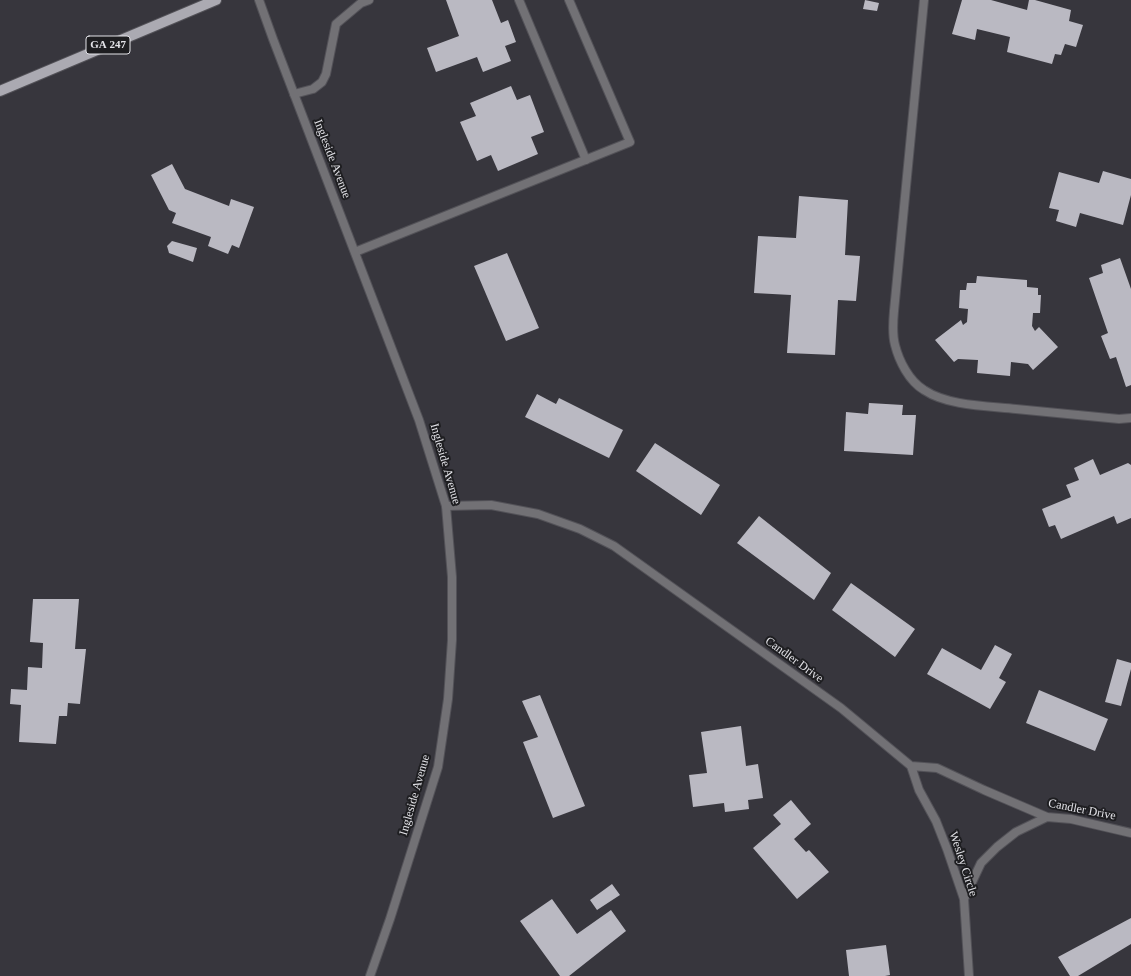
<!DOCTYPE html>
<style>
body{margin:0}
canvas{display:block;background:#37363d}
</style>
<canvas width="1131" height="976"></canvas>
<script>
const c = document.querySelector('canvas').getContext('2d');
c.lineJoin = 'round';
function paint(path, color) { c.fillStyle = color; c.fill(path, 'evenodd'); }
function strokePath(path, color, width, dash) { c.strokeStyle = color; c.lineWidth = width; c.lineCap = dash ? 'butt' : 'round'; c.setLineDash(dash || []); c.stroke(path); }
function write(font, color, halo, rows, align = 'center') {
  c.font = font + ' Georgia,serif'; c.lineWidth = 4; c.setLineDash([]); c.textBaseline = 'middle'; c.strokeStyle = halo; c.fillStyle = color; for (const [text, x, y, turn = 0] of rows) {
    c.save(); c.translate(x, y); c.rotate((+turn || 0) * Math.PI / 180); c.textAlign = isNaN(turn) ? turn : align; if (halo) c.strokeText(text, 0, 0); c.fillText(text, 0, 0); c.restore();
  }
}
paint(new Path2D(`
 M446,0H492L501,23L508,20L516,42L505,46L511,61L483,72L477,57L436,72L427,48L459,36Z
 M865,0L879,3L877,11L863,9Z
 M962,0H991L1027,10L1029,0H1035L1071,10L1069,21L1083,25L1076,47L1065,44L1061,55L1055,54L1052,64L1007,52L1010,37L977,29L975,40L952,34Z
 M511,86L517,100L530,95L544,132L531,137L538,154L498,171L491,155L477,161L460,122L476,116L470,103Z
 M172,164L185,189L229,206L231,199L254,207L239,248L232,245L228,254L208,246L211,237L172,223L176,213L169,210L151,175Z
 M1103,171L1131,179V195L1123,225L1080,213L1076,227L1056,221L1059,210L1049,208L1059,172L1099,183Z
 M799,196L848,200L845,255L860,256L856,301L838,300L835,355L787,353L791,295L754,293L758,236L796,238Z
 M172,241L197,248L193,262L169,253L167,246Z
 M507,253L539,328L506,341L474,266Z
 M1120,258L1131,289V385L1126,387L1116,357L1110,359L1101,336L1108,333L1089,278L1103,273L1101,265Z
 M977,276L1027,280V287L1038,288V295H1041L1040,313H1033L1032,326L1035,331L1039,327L1058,347L1033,370L1028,364L1011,362L1010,376L977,373L978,360L958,359L954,362L935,340L961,320L963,325L967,322L968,309L959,308L960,290H966L967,283H976Z
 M537,394L556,404L559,398L623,430L609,458L525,417Z
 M869,403L903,405L902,415H916L913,455L844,451L846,412L868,414Z
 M655,443L720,485L701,515L636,471Z
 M1093,459L1100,475L1128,463L1131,465V518L1117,524L1114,516L1061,539L1055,525L1049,527L1042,509L1071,497L1066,485L1079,480L1074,468Z
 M759,516L831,573L814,600L737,543Z
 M851,583L915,629L895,657L832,610Z
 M33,599H79L75,649H86L80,704L68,703L67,716H59L56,744L19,742L21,705L10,704L11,689L27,690L28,667L42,668L43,643L30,642Z
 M995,645L1012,654L999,678L1006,682L990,709L927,674L942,648L981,670Z
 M1117,659L1131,663V669L1121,706L1105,702Z
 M1039,690L1108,719L1095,751L1026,723Z
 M540,695L585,806L553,818L523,742L538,737L522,701Z
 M741,726L746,766L758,764L763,798L748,800L749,809L725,812L724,803L693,807L689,775L707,773L701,732Z
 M791,800L811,824L794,839L806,852L809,850L829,872L797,899L753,848L781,824L773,815Z
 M612,884L620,895L597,910L590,900Z
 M552,899L577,934L611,910L626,931L569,976H560L520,921Z
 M1131,918V944L1078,976H1070L1058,957Z
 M886,945L890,975L885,976H849L846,950Z`), '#bab9c2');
const service = new Path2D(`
 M519,0L586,160
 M924,0L894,311C893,322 892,334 895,345C899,361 909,381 924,390C948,406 987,406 1016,409C1050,412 1085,416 1119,419L1131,418
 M294,94L313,89L322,82L326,74L336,24L361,3L369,0
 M355,252L630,142L569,0`);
const minor = new Path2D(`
 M446,506L491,505L538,514L580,529L614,546L841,708L911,766L937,768L984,790L1047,817L1071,819L1131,833
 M911,766L919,790L936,821L947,849L964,899L969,976
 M964,899L981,863L997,847L1016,832L1047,817`);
const tertiary = new Path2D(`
 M259,0L273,39L419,420L446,506L452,577V640L448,699L438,767L390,919L370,976`);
const primary = new Path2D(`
 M0,91L216,0`);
strokePath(service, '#535258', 10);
strokePath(minor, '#535258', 10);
strokePath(tertiary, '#535258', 10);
strokePath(primary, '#535258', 12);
strokePath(service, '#727175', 8);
strokePath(minor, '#727175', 8);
strokePath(tertiary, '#727175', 8);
strokePath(primary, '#abaab2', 10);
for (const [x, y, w] of [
 [108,45,44]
]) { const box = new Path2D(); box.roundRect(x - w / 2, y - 9, w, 18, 3); c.fillStyle = '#1e1e21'; c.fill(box); strokePath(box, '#e3e3e8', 1); }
write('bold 11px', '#e3e3e8', null, [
 ["GA 247",108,45]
]);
write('12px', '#e3e3e8', '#1e1e21', [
 ["Ingleside Avenue",332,159,69],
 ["Ingleside Avenue",445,464,74],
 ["Candler Drive",794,660,36],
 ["Ingleside Avenue",415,795,-74],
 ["Candler Drive",1082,810,11],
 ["Wesley Circle",963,864,72]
]);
</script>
